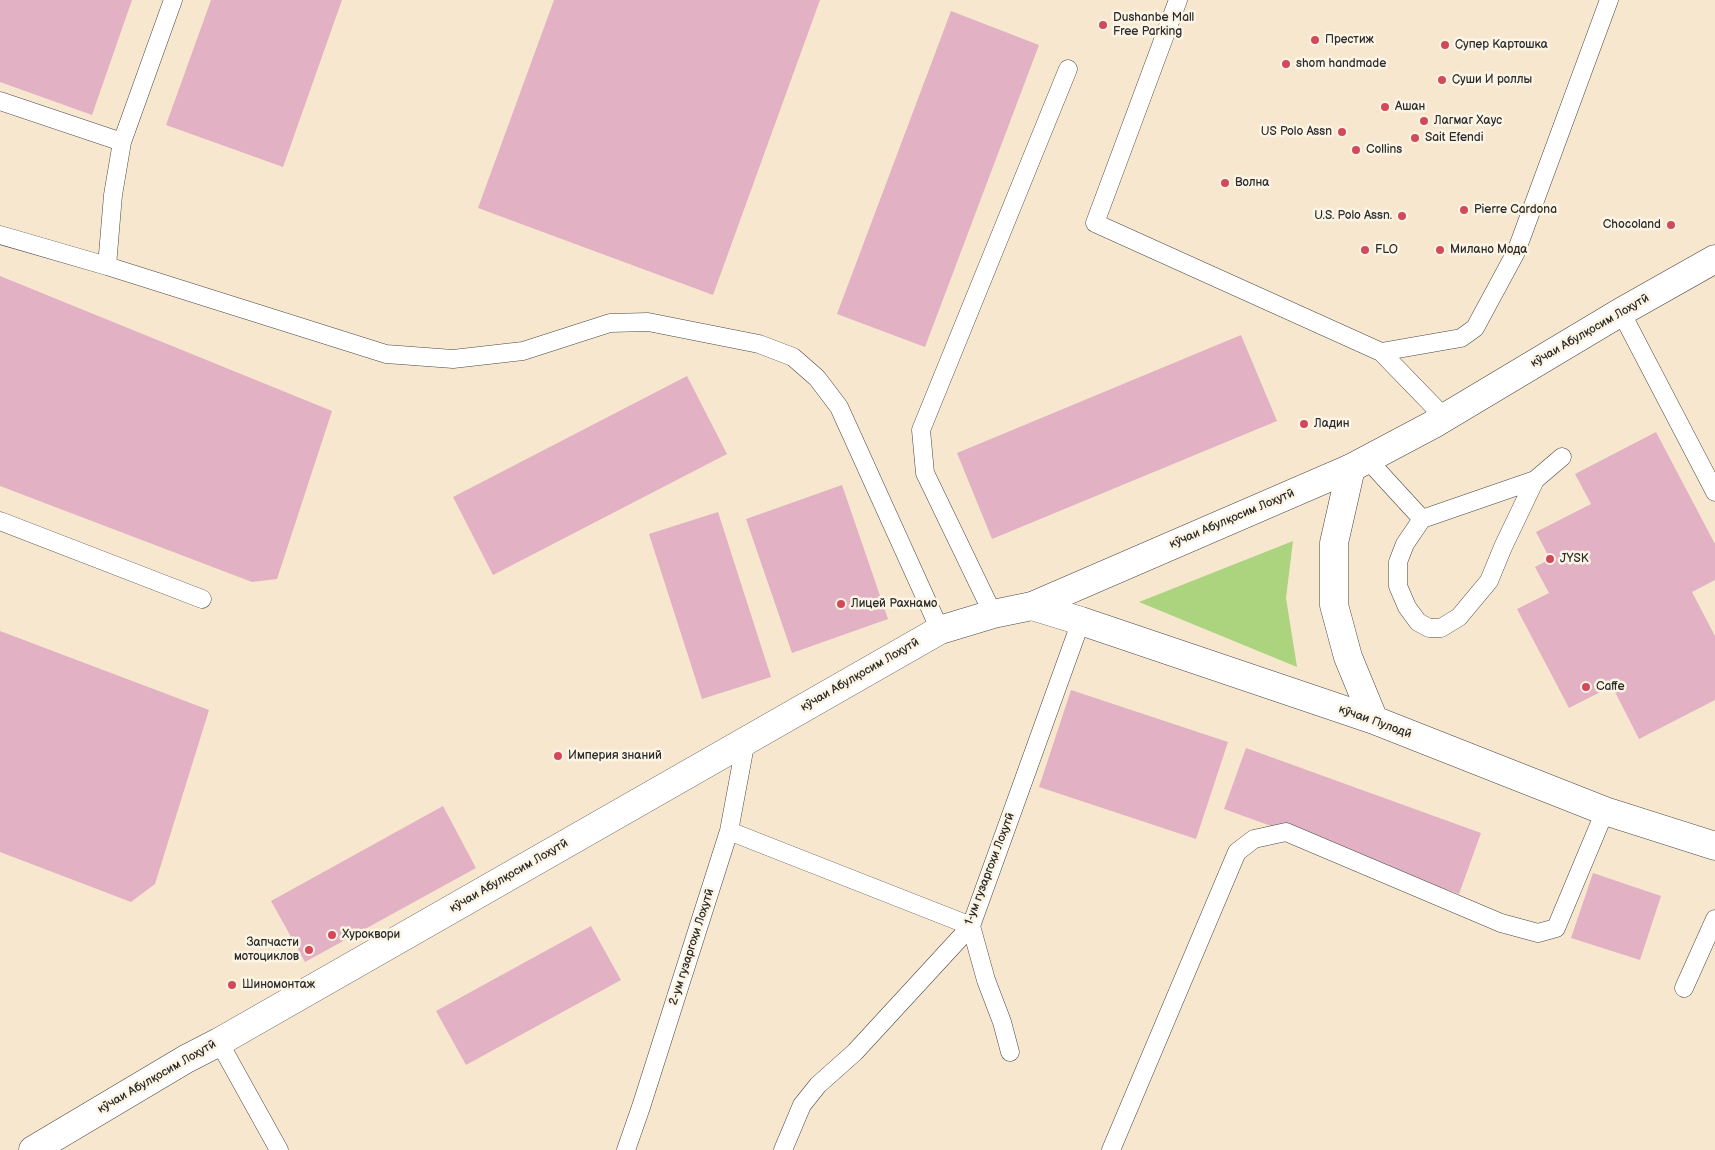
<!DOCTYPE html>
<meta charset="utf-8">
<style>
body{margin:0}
canvas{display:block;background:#f7e7ce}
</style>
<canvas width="1715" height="1150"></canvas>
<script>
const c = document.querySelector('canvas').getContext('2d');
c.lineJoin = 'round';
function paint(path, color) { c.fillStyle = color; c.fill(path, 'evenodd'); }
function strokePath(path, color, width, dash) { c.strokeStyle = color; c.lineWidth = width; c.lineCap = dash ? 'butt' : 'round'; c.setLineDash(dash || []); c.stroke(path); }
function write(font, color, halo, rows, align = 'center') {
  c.font = font + ' "Balsamiq Sans",sans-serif'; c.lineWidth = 5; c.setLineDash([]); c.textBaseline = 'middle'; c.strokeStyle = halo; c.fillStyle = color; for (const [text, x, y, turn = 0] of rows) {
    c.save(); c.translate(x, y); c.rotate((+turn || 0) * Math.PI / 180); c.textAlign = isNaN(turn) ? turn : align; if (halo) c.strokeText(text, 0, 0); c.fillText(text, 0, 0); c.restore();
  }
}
paint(new Path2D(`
 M1293,541L1286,598L1297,667L1139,602Z`), '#acd47f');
paint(new Path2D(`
 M0,0H132L92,115L0,82Z
 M211,0H342L283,167L166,125Z
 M554,0H820L713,295L478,208Z
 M951,11L1039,45L925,347L837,314Z
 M0,276L332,411L277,579L252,582L0,486Z
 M1241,335L1277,421L992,539L957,453Z
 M687,376L727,454L493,575L453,497Z
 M1656,432L1715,544V580L1692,592L1715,636V700L1639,739L1612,686L1569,708L1517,609L1549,593L1535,567L1550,559L1536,532L1591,504L1575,474Z
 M842,485L888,619L792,653L746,519Z
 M718,512L771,677L702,699L649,534Z
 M0,631L209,710L155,884L131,902L0,852Z
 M1071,690L1228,742L1196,839L1039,787Z
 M1246,748L1481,833L1459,894L1224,809Z
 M443,806L476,868L305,962L271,901Z
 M1593,873L1661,896L1640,960L1571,938Z
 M591,926L621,980L466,1065L436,1011Z`), '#e2b2c4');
const lane = new Path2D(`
 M1178,0L1095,223L1381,352L1445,418
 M0,101L122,142L113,195L107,266L386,354L453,359L523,351L610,323L648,322L759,344L793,357L817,378L839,407L940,630
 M122,142L173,0
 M0,235L107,266
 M1621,312L1715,492
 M1381,352L1461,338L1475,328L1516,252L1609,0
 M1367,459L1422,519
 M1535,480L1503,547L1489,581L1459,617L1441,628H1429L1418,622L1407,607L1398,586V562L1405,544L1422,519L1535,480L1562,457
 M0,521L202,599
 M993,614L925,473L921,430L1068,69
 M729,831L971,926L986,980L1002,1022L1010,1052
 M1684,988L1715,919
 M219,1042L279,1150
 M626,1150L641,1107L729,831L746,740
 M783,1150L802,1105L818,1085L855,1052L971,926L1081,621
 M1111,1150L1237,852L1254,839L1286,832L1501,923L1538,933L1556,928L1605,811`);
const street = new Path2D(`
 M1351,468L1334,543V605L1348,657L1374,720
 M1032,606L1081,621L1374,720L1605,811L1715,846`);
const secondary = new Path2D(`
 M33,1150L186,1059L219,1042L940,630L993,614L1032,606L1351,468L1432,425L1621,312L1715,259`);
strokePath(lane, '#4a4743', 19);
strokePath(street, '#4a4743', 29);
strokePath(secondary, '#4a4743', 29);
strokePath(lane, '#fff', 18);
strokePath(street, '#fff', 28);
strokePath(secondary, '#fff', 28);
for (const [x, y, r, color] of [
 [1103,25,5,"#d1495b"],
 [1315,40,5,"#d1495b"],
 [1445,45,5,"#d1495b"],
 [1286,64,5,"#d1495b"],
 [1442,80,5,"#d1495b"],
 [1385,107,5,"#d1495b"],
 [1424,121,5,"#d1495b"],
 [1342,132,5,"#d1495b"],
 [1415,138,5,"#d1495b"],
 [1356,150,5,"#d1495b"],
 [1225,183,5,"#d1495b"],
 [1464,210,5,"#d1495b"],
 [1402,216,5,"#d1495b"],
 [1671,225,5,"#d1495b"],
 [1365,250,5,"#d1495b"],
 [1440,250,5,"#d1495b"],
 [1304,424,5,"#d1495b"],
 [1550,559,5,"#d1495b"],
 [841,604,5,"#d1495b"],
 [1586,687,5,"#d1495b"],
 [558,756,5,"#d1495b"],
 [332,935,5,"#d1495b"],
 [309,950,5,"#d1495b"],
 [232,985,5,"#d1495b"]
]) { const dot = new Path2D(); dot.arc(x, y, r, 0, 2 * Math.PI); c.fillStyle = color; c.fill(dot); strokePath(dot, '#fcf5e5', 2); }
write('12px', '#2b2b2b', '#fcf5e5', [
 ["Dushanbe Mall",1113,18],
 ["Free Parking",1113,32],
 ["Престиж",1325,40],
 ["Супер Картошка",1455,45],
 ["shom handmade",1296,64],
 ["Суши И роллы",1452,80],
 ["Ашан",1395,107],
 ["Лагмаг Хаус",1434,121],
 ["US Polo Assn",1332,132,"right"],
 ["Sait Efendi",1425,138],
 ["Collins",1366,150],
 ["Волна",1235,183],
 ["Pierre Cardona",1474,210],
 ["U.S. Polo Assn.",1392,216,"right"],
 ["Chocoland",1661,225,"right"],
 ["FLO",1375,250],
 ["Милано Мода",1450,250],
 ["Ладин",1314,424],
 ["JYSK",1560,559],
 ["Лицей Рахнамо",851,604],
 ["Caffe",1596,687],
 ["Империя знаний",568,756],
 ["Хуроквори",342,935],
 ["Запчасти",299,943,"right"],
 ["мотоциклов",299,957,"right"],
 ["Шиномонтаж",242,985]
], 'left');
write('12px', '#2b2b2b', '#fcf5e5', [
 ["кӯчаи Абулқосим Лоҳутӣ",1590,331,-30],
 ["кӯчаи Абулқосим Лоҳутӣ",1232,519,-23],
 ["кӯчаи Абулқосим Лоҳутӣ",860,675,-30],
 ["кӯчаи Пулодӣ",1375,722,20],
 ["1-ум гузаргоҳи Лоҳутӣ",990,869,-69],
 ["кӯчаи Абулқосим Лоҳутӣ",509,876,-30],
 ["2-ум гузаргоҳи Лоҳутӣ",692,947,-72],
 ["кӯчаи Абулқосим Лоҳутӣ",157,1077,-30]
]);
</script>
